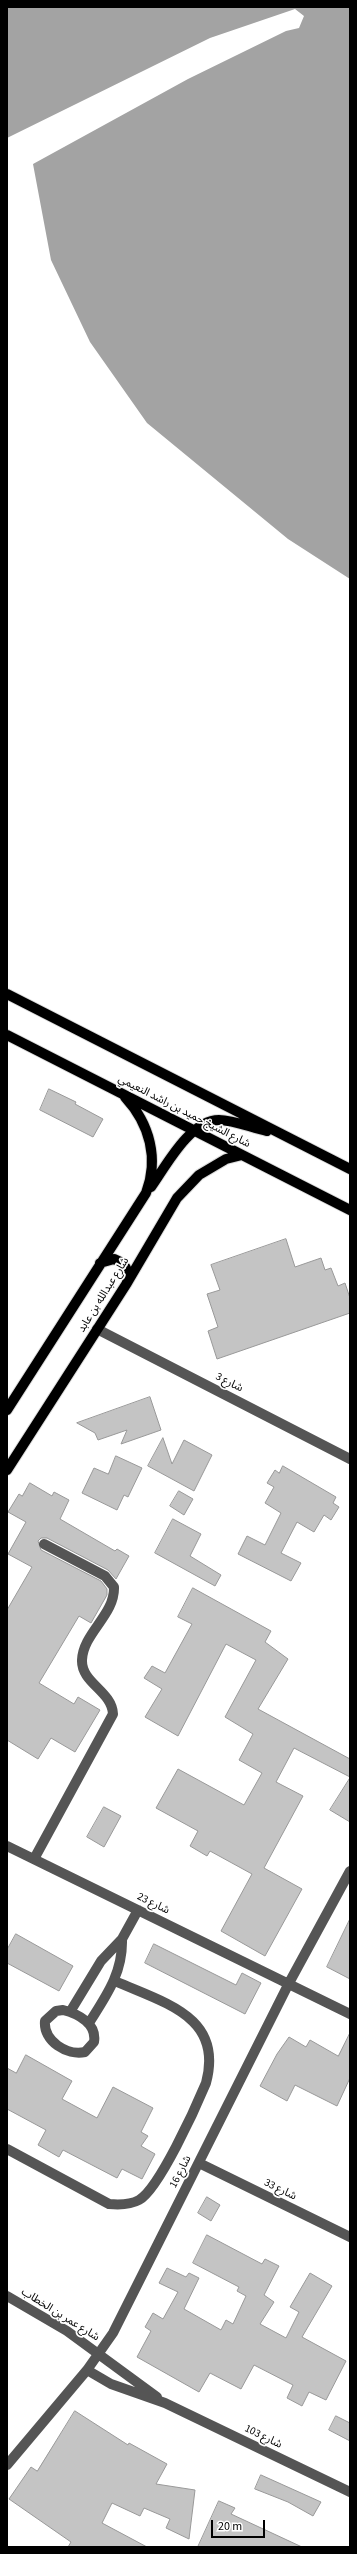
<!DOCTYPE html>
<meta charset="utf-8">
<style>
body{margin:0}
#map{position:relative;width:357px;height:2554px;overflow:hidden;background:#fff;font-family:"Source Sans 3",sans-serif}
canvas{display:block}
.frame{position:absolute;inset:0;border:8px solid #000;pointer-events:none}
.scale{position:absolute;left:211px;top:2520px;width:54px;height:18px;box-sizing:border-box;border:2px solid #000;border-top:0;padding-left:5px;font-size:12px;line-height:14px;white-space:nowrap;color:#000;-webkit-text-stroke:3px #fff;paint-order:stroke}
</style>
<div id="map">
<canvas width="357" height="2554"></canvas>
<div class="frame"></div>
<div class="scale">20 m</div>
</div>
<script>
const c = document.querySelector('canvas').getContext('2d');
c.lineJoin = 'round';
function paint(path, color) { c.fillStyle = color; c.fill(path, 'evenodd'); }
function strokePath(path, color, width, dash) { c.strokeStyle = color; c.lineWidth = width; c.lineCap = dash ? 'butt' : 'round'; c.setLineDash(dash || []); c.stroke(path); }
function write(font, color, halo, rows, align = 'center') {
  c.font = font + ' "Source Sans 3","Noto Sans Arabic",sans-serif'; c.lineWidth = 3.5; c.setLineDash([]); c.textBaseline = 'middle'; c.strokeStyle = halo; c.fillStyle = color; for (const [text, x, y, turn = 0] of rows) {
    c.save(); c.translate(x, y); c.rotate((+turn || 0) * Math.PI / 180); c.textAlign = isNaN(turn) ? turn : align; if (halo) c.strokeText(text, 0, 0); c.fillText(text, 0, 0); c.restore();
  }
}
paint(new Path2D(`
 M7,7H350V579L288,539L147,423L90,342L51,260L33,164L188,79L286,31L299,28L304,16L295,9L210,38L7,138Z`), '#a3a3a3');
const building = new Path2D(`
 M49,1089L76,1102L75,1104L103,1119L93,1137L40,1110Z
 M286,1239L295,1267L321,1258L325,1270L331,1268L338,1286L345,1283L350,1298V1313L217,1359L208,1331L218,1327L207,1294L220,1290L211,1265Z
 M150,1397L161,1430L121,1444L127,1430L98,1440L95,1433L77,1423Z
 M163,1438L172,1464L184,1440L212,1455L194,1491L148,1466Z
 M116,1456L142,1468L128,1497L124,1495L117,1510L82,1493L94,1468L108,1474Z
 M283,1466L336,1497L333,1503L339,1507L331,1520L324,1515L314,1532L297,1522L281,1553L301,1563L291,1581L238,1554L247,1536L265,1545L281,1513L265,1503L274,1487L267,1483L275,1470L279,1473Z
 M30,1483L52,1496L54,1492L69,1500L60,1519L115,1551L117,1549L129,1556L116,1579L108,1570L47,1538H41L38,1541L41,1550L101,1581L107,1589V1595L91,1623L79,1616L39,1683L74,1704L78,1697L100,1710L75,1752L51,1738L38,1759L7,1740V1610L32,1567L8,1554L26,1522L8,1512L19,1494L22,1496Z
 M179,1491L193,1499L184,1515L170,1506Z
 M173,1519L201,1534L190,1556L221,1575L215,1586L155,1553Z
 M193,1588L271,1631L265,1642L288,1659L258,1709L350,1759V1777L294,1748L276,1782L303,1796L264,1868L302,1889L265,1956L221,1931L252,1874L210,1851L207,1856L190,1846L198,1831L156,1808L178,1769L244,1805L262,1773L239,1760L253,1734L225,1717L256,1660L226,1644L178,1736L145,1717L162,1689L144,1678L152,1666L165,1673L192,1624L178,1617Z
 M350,1778V1822L330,1810Z
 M104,1807L121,1816L104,1847L87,1837Z
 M350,1919V1979L327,1967Z
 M16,1934L73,1966L59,1991L7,1963V1950Z
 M154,1944L236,1985L242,1973L261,1983L245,2014L145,1963Z
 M350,2033V2078L337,2106L295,2085L287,2101L260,2086L277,2054L289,2037L306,2047L310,2040L338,2056Z
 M26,2055L72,2081L62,2099L97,2118L113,2087L153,2108L141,2132L148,2136L141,2146L155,2154L142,2179L122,2169L117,2178L63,2150L59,2157L38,2145L46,2130L7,2109V2068L16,2073Z
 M207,2197L220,2205L211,2221L198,2213Z
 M207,2235L262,2264L265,2259L279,2266L264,2295L274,2302L260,2324L286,2338L299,2312L290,2307L310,2273L332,2286L302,2337L346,2361L326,2400L309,2392L302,2406L287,2398L293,2385L254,2365L241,2389L210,2373L199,2392L137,2357L151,2331L145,2327L153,2313L163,2319L178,2292L159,2283L167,2268L186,2277L189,2273L199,2278L184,2309L221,2330L226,2320L233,2324L246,2296L237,2291L239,2287L193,2263Z
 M75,2411L128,2445L129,2443L167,2464L156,2484L195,2490L189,2539L166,2528L170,2519L144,2508L140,2516L112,2503L102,2523L147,2547H68L71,2542L9,2499L31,2467L37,2471Z
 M336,2416L350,2423V2441L329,2430Z
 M261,2475L321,2502L313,2516L288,2502L255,2489Z
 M219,2501L235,2508L231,2514L302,2547H198Z`);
paint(building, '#c4c4c4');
strokePath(building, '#999', 1);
const major = new Path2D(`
 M7,994L350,1169
 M7,1035L350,1210
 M151,1187C166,1166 190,1120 219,1120C234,1120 252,1128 267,1131
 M100,1263L114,1259C124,1263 130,1269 127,1281
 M7,1410L146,1193C159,1159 150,1124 125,1097
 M7,1470L127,1283L177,1198L199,1175L226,1159L242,1155`);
strokePath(major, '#dbdbdb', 12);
strokePath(new Path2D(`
 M97,1329L350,1459
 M7,1846L350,2014
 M34,1859L113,1714C112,1691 81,1683 82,1660C83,1633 115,1615 114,1587L105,1576L44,1544
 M63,2010C79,2014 97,2024 94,2042L85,2052C67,2056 43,2041 45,2021L56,2011Z
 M70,2012L101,1961L122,1939L138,1910
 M89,2023C106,1996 123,1973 122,1939
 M7,2149L109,2204C120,2205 130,2205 139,2200C159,2189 196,2107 206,2083C224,2016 164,2003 115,1981
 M199,2163L350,2237
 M7,2296L67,2331L157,2397
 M87,2370L111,2384L165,2403L350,2492
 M7,2465L87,2370L113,2333L289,1983L350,1871`), '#555', 10);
strokePath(major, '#000', 10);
write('11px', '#000', '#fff', [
 ["شارع الشيخ حميد بن راشد النعيمي",184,1112,27],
 ["شارع عبدالله بن عابد",104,1295,-58],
 ["شارع 3",229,1383,27],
 ["شارع 23",153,1904,26],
 ["شارع 16",181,2172,-63],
 ["شارع 33",280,2190,26],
 ["شارع عمر بن الخطاب",60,2315,32],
 ["شارع 103",263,2437,26]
]);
</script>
